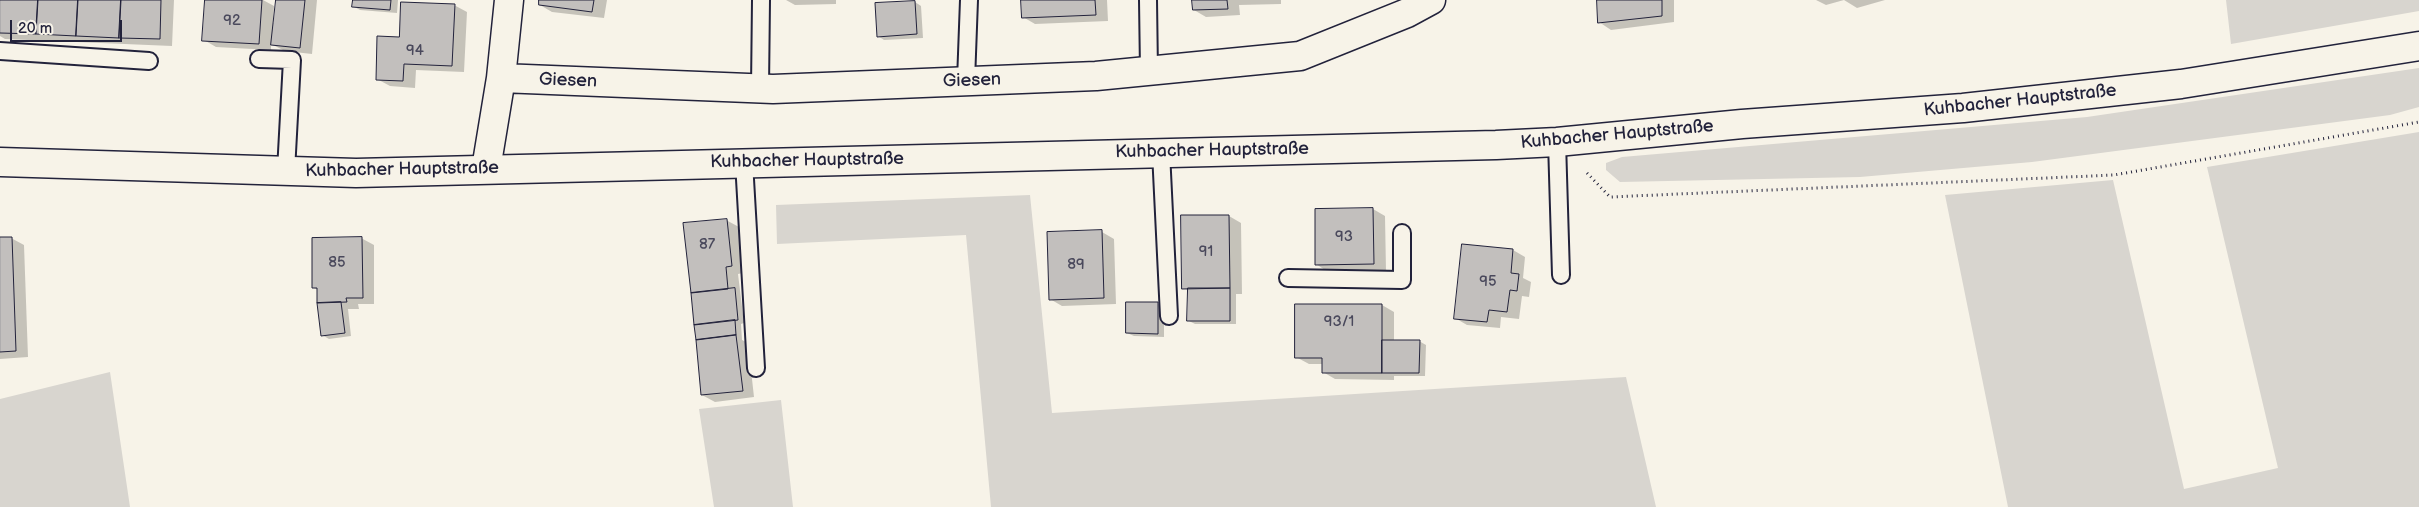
<!DOCTYPE html>
<meta charset="utf-8">
<style>
body{margin:0}
#map{position:relative;width:2419px;height:507px;overflow:hidden;background:#f7f3e8;font-family:"Balsamiq Sans",sans-serif}
canvas{display:block}
.scale{position:absolute;left:10px;top:20px;width:112px;height:22px;box-sizing:border-box;border:2px solid #22223b;border-top:0;padding-left:6px;font-size:15px;line-height:18px;white-space:nowrap;color:#22223b;-webkit-text-stroke:4px #f7f3e8;paint-order:stroke}
</style>
<div id="map">
<canvas width="2419" height="507"></canvas>
<div class="scale">20 m</div>
</div>
<script>
const c = document.querySelector('canvas').getContext('2d');
c.lineJoin = 'round';
function paint(path, color) { c.fillStyle = color; c.fill(path, 'evenodd'); }
function strokePath(path, color, width, dash) { c.strokeStyle = color; c.lineWidth = width; c.lineCap = dash ? 'butt' : 'round'; c.setLineDash(dash || []); c.stroke(path); }
function write(font, color, halo, rows, align = 'center') {
  c.font = font + ' "Balsamiq Sans",sans-serif'; c.lineWidth = 4; c.setLineDash([]); c.textBaseline = 'middle'; c.strokeStyle = halo; c.fillStyle = color; for (const [text, x, y, turn = 0] of rows) {
    c.save(); c.translate(x, y); c.rotate((+turn || 0) * Math.PI / 180); c.textAlign = isNaN(turn) ? turn : align; if (halo) c.strokeText(text, 0, 0); c.fillText(text, 0, 0); c.restore();
  }
}
paint(new Path2D(`
 M2226,0H2419V11L2231,44Z
 M2419,68V107L2390,115L2032,162L1860,177L1620,182L1606,170V163L1622,157L2087,117Z
 M2419,132V507H2008L1945,195L2113,180L2184,489L2278,468L2207,167Z
 M1030,195L1052,413L1626,377L1656,507H991L966,235L777,244L776,205Z
 M110,372L130,507H0V399Z
 M781,400L793,507H714L699,409Z`), '#d8d5cf');
paint(new Path2D(`
 M0,0H174L172,46L5,39L0,36Z
 M206,0H263L274,6L273,23H275L277,0H317L312,54L285,51L271,44V50L216,47L204,40Z
 M354,0H398L397,13L360,10L353,6Z
 M541,0H607L604,18L552,12L540,5Z
 M786,0H836V4L795,5Z
 M1022,0H1107L1108,21L1035,24L1023,17Z
 M1194,0H1281V4L1239,5L1240,15L1206,17L1194,10Z
 M1599,0H1674V22L1611,30L1599,22Z
 M1816,0H1885L1857,8L1844,0L1826,5Z
 M915,2L921,6L923,38L884,40L878,36Z
 M454,5L467,12L464,72L416,70L415,88L390,86L377,79L401,39Z
 M1373,209L1385,216L1386,271L1328,272L1316,264Z
 M1229,216L1241,223L1242,294H1236V324H1195L1189,321V291L1184,288Z
 M726,220L739,227L743,273L738,274L744,323L741,324L742,340L748,343L754,397L715,402L702,395Z
 M1102,232L1114,239L1116,304L1062,306L1050,299Z
 M11,238L24,245L28,357L0,359V239Z
 M361,238L374,245V304H358L359,309H348L351,336L329,339L322,335L318,290L314,288Z
 M1463,245L1513,250L1525,257L1523,278L1531,282L1529,297L1522,296L1519,319L1501,317L1500,328L1467,325L1455,318Z
 M1158,304L1164,307V337L1134,336L1127,333Z
 M1382,305L1394,312V341H1419L1426,345L1425,376H1394V380L1335,379L1323,372V364H1309L1296,357Z`), '#0003');
const building = new Path2D(`
 M0,0H38L36,34L0,33Z
 M38,0H78L76,36L36,34Z
 M78,0H121L119,38L76,36Z
 M121,0H161L160,39L119,38Z
 M205,0H262L259,44L202,41Z
 M276,0H305L300,48L271,45Z
 M353,0H391L390,10L352,7Z
 M539,0H594L592,12L539,5Z
 M1021,0H1095L1096,15L1022,18Z
 M1192,0H1227L1228,9L1193,10Z
 M1597,0H1662V16L1598,23Z
 M915,1L917,34L877,37L875,3Z
 M401,2L455,4L452,66L404,64L403,81L376,80L377,36L399,37Z
 M1373,208L1374,264L1315,265V209Z
 M1181,215H1229L1230,288L1182,289Z
 M727,219L732,266L726,267L728,289L691,293L683,223Z
 M1102,230L1104,298L1049,300L1047,232Z
 M0,237H12L16,351L0,352Z
 M362,237L363,298H346L347,302L317,303V288H312V238Z
 M1462,244L1513,249L1511,273L1519,274L1517,291L1510,290L1507,312L1489,310L1487,322L1454,319Z
 M735,288L738,320L694,325L691,293Z
 M1188,288H1230V321H1187Z
 M341,302L345,333L321,336L317,303Z
 M1126,302H1158V334L1126,333Z
 M1295,304H1382V373H1322V358H1295Z
 M735,320L736,335L696,340L694,325Z
 M736,335L743,391L701,395L696,340Z
 M1382,340H1420L1419,373H1382Z`);
paint(building, '#c2bfbd');
strokePath(building, '#22223b', 1);
const service = new Path2D(`
 M1148,0L1149,71
 M0,51L149,61
 M259,59L292,60L286,171
 M966,81L969,0
 M760,88L761,0
 M1557,142L1561,275
 M1161,152L1169,316
 M744,162L756,368
 M1288,278L1402,280V233`);
const minor = new Path2D(`
 M501,78L773,89L1096,76L1300,56L1407,13L1431,0
 M486,169L501,78L509,0`);
const primary = new Path2D(`
 M0,162L356,173L1496,145L1557,142L1742,124L1963,108L2181,84L2419,46`);
strokePath(service, '#22223b', 20);
strokePath(minor, '#22223b', 31);
strokePath(primary, '#22223b', 31);
strokePath(new Path2D(`
 M1587,173L1610,197L2114,175L2419,122`), '#22223b', 3, [1, 4]);
strokePath(service, '#f7f3e8', 16);
strokePath(minor, '#f7f3e8', 28);
strokePath(primary, '#f7f3e8', 28);
write('15px', '#4a495c', null, [
 ["92",232,21],
 ["94",415,51],
 ["93",1344,237],
 ["87",707,245],
 ["91",1206,252],
 ["85",337,263],
 ["89",1076,265],
 ["95",1488,282],
 ["93/1",1339,322]
]);
write('18px', '#22223b', '#f7f3e8', [
 ["Giesen",568,81,2],
 ["Giesen",972,81,-2],
 ["Kuhbacher Hauptstraße",2020,101,-6],
 ["Kuhbacher Hauptstraße",1617,135,-5],
 ["Kuhbacher Hauptstraße",1212,151,-1],
 ["Kuhbacher Hauptstraße",807,161,-1],
 ["Kuhbacher Hauptstraße",402,170,-1]
]);
</script>
